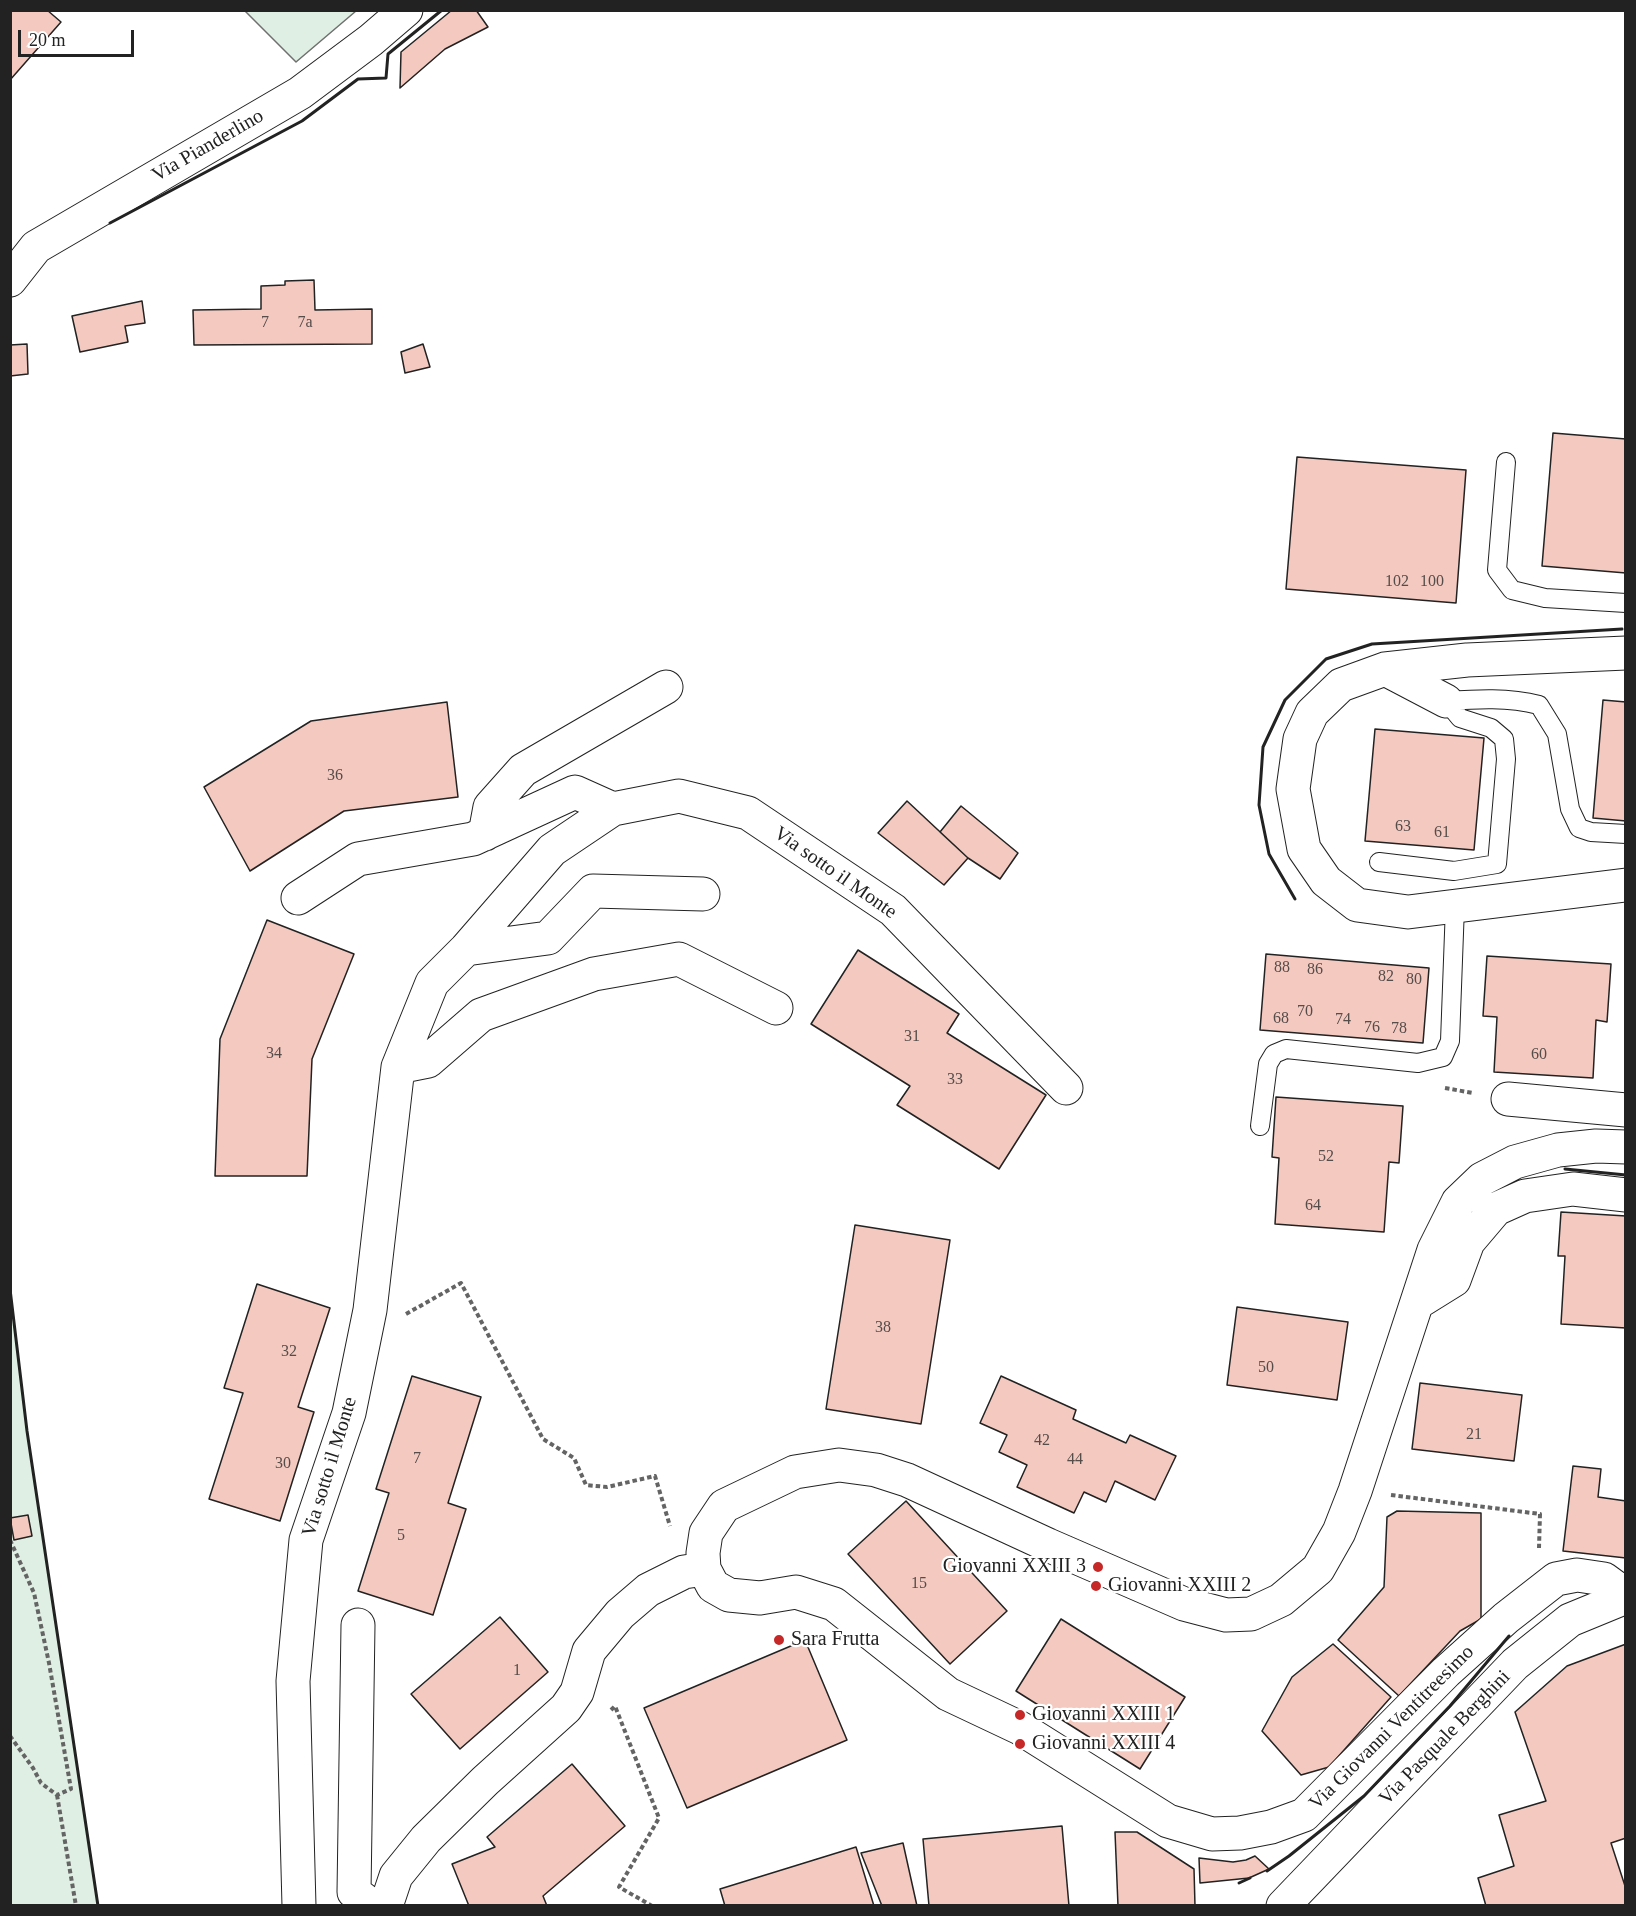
<!DOCTYPE html>
<style>
body{margin:0}
#map{position:relative;width:1636px;height:1916px;overflow:hidden;background:#fff;font-family:Georgia,serif}
canvas{display:block}
.frame{position:absolute;inset:0;border:12px solid #222;pointer-events:none}
.scale{position:absolute;left:18px;top:30px;width:116px;height:27px;box-sizing:border-box;border:3px solid #222;border-top:0;padding-left:8px;font-size:18px;line-height:21px;white-space:nowrap;color:#222;-webkit-text-stroke:4px #fff;paint-order:stroke}
</style>
<div id="map">
<canvas width="1636" height="1916"></canvas>
<div class="frame"></div>
<div class="scale">20 m</div>
</div>
<script>
const c = document.querySelector('canvas').getContext('2d');
c.lineJoin = 'round';
function paint(path, color) { c.fillStyle = color; c.fill(path, 'evenodd'); }
function strokePath(path, color, width, dash) { c.strokeStyle = color; c.lineWidth = width; c.lineCap = dash ? 'butt' : 'round'; c.setLineDash(dash || []); c.stroke(path); }
function write(font, color, halo, rows, align = 'center') {
  c.font = font + ' Georgia,serif'; c.lineWidth = 4.5; c.setLineDash([]); c.textBaseline = 'middle'; c.strokeStyle = halo; c.fillStyle = color; for (const [text, x, y, turn = 0] of rows) {
    c.save(); c.translate(x, y); c.rotate((+turn || 0) * Math.PI / 180); c.textAlign = isNaN(turn) ? turn : align; if (halo) c.strokeText(text, 0, 0); c.fillText(text, 0, 0); c.restore();
  }
}
const green = new Path2D(`
 M245,11H356L296,62Z
 M10,1289L27,1431L98,1905H11Z`);
paint(green, '#e0efe3');
strokePath(green, '#6f6f6f', 1.5);
const building = new Path2D(`
 M10,10H47L61,22L10,80Z
 M452,10H476L488,27L445,49L400,88L401,52Z
 M314,280L315,310L372,309V344L194,345L193,310L261,309V286L285,285V281Z
 M142,301L145,323L125,326L128,342L80,352L72,316Z
 M27,344L28,374L10,376V345Z
 M423,344L430,367L405,373L401,352Z
 M1553,433L1626,439V573L1542,566Z
 M1297,457L1466,470L1456,603L1286,589Z
 M1603,700L1626,702V821L1593,818Z
 M447,702L458,797L344,811L250,871L204,787L311,721Z
 M1375,729L1484,738L1474,850L1365,841Z
 M907,801L968,858L944,885L878,833Z
 M961,806L1018,853L1000,879L968,858L940,832Z
 M267,920L354,954L312,1059L307,1176H215L220,1039Z
 M858,950L959,1014L947,1033L1046,1095L999,1169L897,1105L910,1086L811,1024Z
 M1266,954L1429,968L1423,1043L1260,1030Z
 M1487,956L1611,964L1607,1022L1596,1020L1593,1078L1494,1072L1497,1017L1483,1016Z
 M1276,1097L1403,1106L1399,1163L1389,1162L1384,1232L1275,1224L1279,1158L1272,1157Z
 M1561,1212L1626,1216V1328L1561,1324L1565,1256H1558Z
 M855,1225L950,1240L921,1424L826,1409Z
 M257,1284L330,1308L298,1407L314,1412L280,1521L209,1499L243,1393L224,1388Z
 M1237,1307L1348,1322L1337,1400L1227,1385Z
 M412,1376L481,1397L448,1503L466,1509L433,1615L358,1591L389,1493L376,1489Z
 M1001,1376L1076,1410L1073,1419L1126,1443L1130,1435L1176,1456L1155,1500L1115,1481L1106,1502L1084,1492L1074,1513L1017,1487L1027,1465L999,1452L1007,1435L980,1423Z
 M1420,1383L1522,1395L1514,1461L1412,1449Z
 M1573,1466L1601,1469L1598,1497L1626,1501V1558L1563,1551Z
 M906,1501L1007,1611L950,1664L848,1554Z
 M1397,1511L1481,1513V1619L1460,1631L1399,1696L1338,1640L1384,1587L1387,1517Z
 M28,1515L32,1536L14,1540L10,1518Z
 M500,1617L548,1672L460,1749L411,1694Z
 M1061,1619L1185,1697L1140,1769L1016,1691Z
 M805,1640L847,1740L687,1808L644,1708Z
 M1333,1644L1391,1697L1329,1767L1301,1775L1262,1731L1292,1677Z
 M1626,1644V1838L1611,1843L1626,1889V1906H1486L1478,1878L1514,1866L1499,1815L1546,1801L1515,1712L1567,1666Z
 M572,1764L625,1826L543,1896L547,1906H469L452,1864L495,1847L487,1837Z
 M1062,1826L1069,1906H929L923,1839Z
 M1115,1832H1137L1194,1869L1195,1906H1118Z
 M903,1843L917,1906H882L861,1853Z
 M856,1847L874,1906H725L720,1889Z
 M1255,1856L1269,1869L1249,1878L1200,1883L1199,1858L1233,1862L1246,1860Z`);
paint(building, '#f3c9c0');
strokePath(building, '#222', 1.5);
const service = new Path2D(`
 M1506,462L1497,570L1512,590L1545,598L1626,603
 M1446,701C1477,699 1508,697 1539,705L1557,734L1570,809L1579,828L1591,832L1626,834
 M1379,862L1454,871L1497,864L1506,759L1504,739L1491,728L1460,718L1446,701
 M1260,1126L1268,1064L1274,1054L1286,1049L1418,1063L1443,1057L1450,1041L1455,906`);
const minor = new Path2D(`
 M10,280L36,247L300,93L371,40L406,10
 M1626,653L1467,660L1385,669L1341,685L1312,713L1300,739L1293,789L1304,849L1326,881L1357,905L1408,912L1626,885
 M1385,669L1446,701
 M485,834L490,807L523,770L666,687
 M298,898L358,859L473,839L575,792L613,809
 M466,949L548,938L593,891L703,894
 M398,1067L428,1061L481,1015L594,974L679,959L776,1008
 M1508,1099L1626,1110
 M1626,1147L1596,1146L1558,1150L1515,1162L1482,1179L1458,1202L1434,1250L1355,1491L1339,1532L1318,1569L1281,1600L1251,1614L1226,1615L1184,1604L1048,1545L907,1480L876,1470L839,1465L795,1472L724,1506L706,1533L703,1553L704,1569L713,1586L729,1595L760,1598L796,1592L834,1604L948,1694L1020,1728L1168,1821L1212,1834L1240,1833L1271,1827L1304,1815L1446,1672L1506,1618L1556,1579L1577,1575L1604,1579L1626,1595
 M1417,1303L1454,1280L1468,1242L1496,1209L1525,1196L1573,1189L1626,1195
 M358,1625L354,1892L372,1906
 M299,1906L293,1681L306,1540L349,1413L370,1310L398,1067L432,983L466,949L552,850L613,809L679,796L748,813L893,910L1066,1088
 M386,1906L396,1876L426,1839L485,1781L566,1708L577,1692L589,1651L620,1614L648,1590L684,1572L704,1569`);
const tertiary = new Path2D(`
 M1283,1906L1515,1664L1570,1620L1626,1597`);
strokePath(service, '#222', 20);
strokePath(minor, '#222', 35);
strokePath(tertiary, '#222', 35);
strokePath(new Path2D(`
 M1445,1088L1473,1093
 M406,1314L461,1283L543,1439L574,1458L586,1485L607,1487L655,1476L670,1526
 M1391,1495L1540,1514L1539,1548
 M10,1540L34,1593L49,1663L71,1789L57,1795L41,1783L33,1768L10,1736
 M611,1710L615,1706L659,1818L619,1887L652,1906
 M57,1795L76,1906`), '#646464', 4, [4.5, 3]);
strokePath(service, '#fff', 18);
strokePath(minor, '#fff', 33);
strokePath(tertiary, '#fff', 33);
strokePath(new Path2D(`
 M110,223L302,121L358,79L386,78L388,54L442,10
 M1295,899L1269,854L1259,805L1263,747L1285,700L1326,659L1372,644L1622,629
 M1565,1169L1626,1175
 M10,1289L27,1431L98,1906
 M1267,1871L1289,1856L1364,1796L1450,1706L1509,1636
 M1239,1883L1250,1878`), '#222', 3);
for (const [x, y, r, color] of [
 [1098,1567,6,"#c62828"],
 [1096,1586,6,"#c62828"],
 [779,1640,6,"#c62828"],
 [1020,1715,6,"#c62828"],
 [1020,1744,6,"#c62828"]
]) { const dot = new Path2D(); dot.arc(x, y, r, 0, 2 * Math.PI); c.fillStyle = color; c.fill(dot); strokePath(dot, '#fff', 2); }
write('16px', '#564c4a', null, [
 ["7",265,323],
 ["7a",305,323],
 ["102",1397,582],
 ["100",1432,582],
 ["36",335,776],
 ["63",1403,827],
 ["61",1442,833],
 ["88",1282,968],
 ["86",1315,970],
 ["82",1386,977],
 ["80",1414,980],
 ["70",1305,1012],
 ["68",1281,1019],
 ["74",1343,1020],
 ["76",1372,1028],
 ["78",1399,1029],
 ["31",912,1037],
 ["34",274,1054],
 ["60",1539,1055],
 ["33",955,1080],
 ["52",1326,1157],
 ["64",1313,1206],
 ["38",883,1328],
 ["32",289,1352],
 ["50",1266,1368],
 ["21",1474,1435],
 ["42",1042,1441],
 ["7",417,1459],
 ["44",1075,1460],
 ["30",283,1464],
 ["5",401,1536],
 ["15",919,1584],
 ["1",517,1671]
]);
write('20px', '#222', '#fff', [
 ["Via Pianderlino",208,146,-30],
 ["Via sotto il Monte",835,873,35],
 ["Via sotto il Monte",330,1467,-73],
 ["Via Giovanni Ventitreesimo",1392,1728,-45],
 ["Via Pasquale Berghini",1445,1738,-46]
]);
write('20px', '#222', '#fff', [
 ["Giovanni XXIII 3",1086,1567,"right"],
 ["Giovanni XXIII 2",1108,1586],
 ["Sara Frutta",791,1640],
 ["Giovanni XXIII 1",1032,1715],
 ["Giovanni XXIII 4",1032,1744]
], 'left');
</script>
